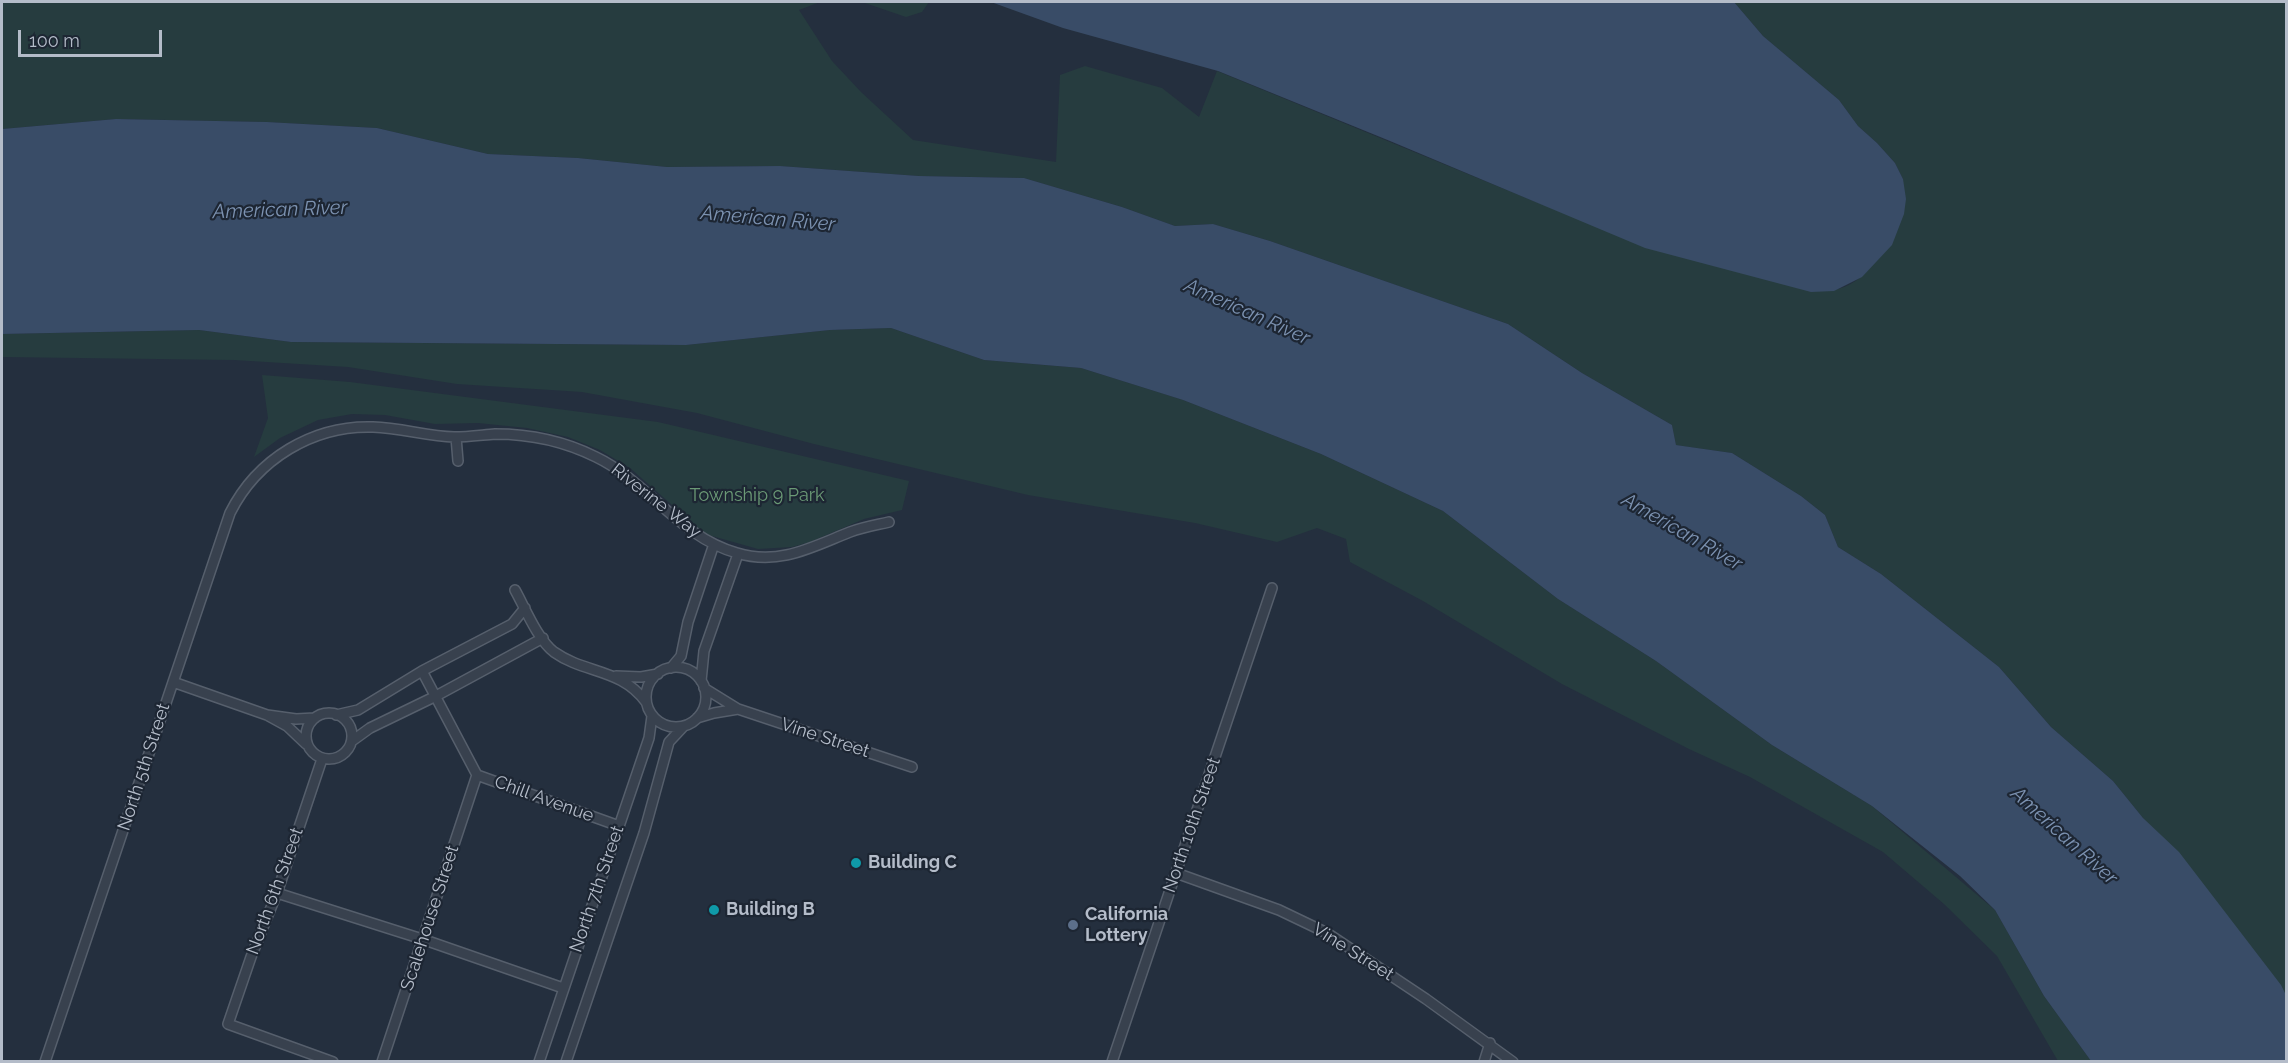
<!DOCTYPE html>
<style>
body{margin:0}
#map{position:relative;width:2288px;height:1063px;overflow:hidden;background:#242f3e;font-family:Raleway,sans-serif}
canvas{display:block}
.frame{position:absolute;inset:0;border:3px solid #b4bcc9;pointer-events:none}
.scale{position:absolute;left:18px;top:30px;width:144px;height:27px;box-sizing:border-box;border:3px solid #b4bcc9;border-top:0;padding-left:8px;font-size:18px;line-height:21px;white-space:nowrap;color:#b4bcc9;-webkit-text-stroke:4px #1d2633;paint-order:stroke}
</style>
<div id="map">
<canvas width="2288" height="1063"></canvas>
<div class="frame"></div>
<div class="scale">100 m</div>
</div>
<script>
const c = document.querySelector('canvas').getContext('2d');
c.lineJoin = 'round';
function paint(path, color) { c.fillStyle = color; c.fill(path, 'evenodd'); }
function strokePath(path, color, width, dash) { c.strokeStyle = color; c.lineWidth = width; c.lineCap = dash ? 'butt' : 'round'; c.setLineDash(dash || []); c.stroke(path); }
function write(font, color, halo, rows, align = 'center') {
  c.font = font + ' Raleway,sans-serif'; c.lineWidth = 4.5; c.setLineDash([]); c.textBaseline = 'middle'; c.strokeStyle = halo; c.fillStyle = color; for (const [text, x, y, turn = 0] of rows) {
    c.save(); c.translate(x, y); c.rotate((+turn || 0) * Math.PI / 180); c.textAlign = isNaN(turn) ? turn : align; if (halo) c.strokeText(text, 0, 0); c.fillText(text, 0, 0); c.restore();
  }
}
paint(new Path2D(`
 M2,2H820L799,10L832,61L861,92L913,140L1056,162L1060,75L1085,66L1162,88L1199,117L1217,71L1536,202L1777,282C1814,292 1844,300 1871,266L1903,179L1895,163L1877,143L1858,126L1839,100L1763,36L1734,2H2286V995L2113,781L2051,727L1999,667L1881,574L1838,547L1825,515L1801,496L1732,453L1676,445L1672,425L1582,373L1508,324L1270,241L1213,224L1175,226L1122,207L1024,178L919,176L780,166L667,167L578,158L488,154L377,128L267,122L116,119L2,129Z
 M862,2H929L922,12L906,17Z
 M891,328L984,360L1081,368L1183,400L1321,454L1443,511L1558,599L1656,661L1772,745L1872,806L1995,910L2044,996L2091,1061H2058L1997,956L1944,904L1883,852L1750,777L1689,749L1562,684L1423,601L1350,562L1346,539L1317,528L1277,542L1195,523L1028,495L814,444L697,413L582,392L457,384L348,367L234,360L2,357V334L199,330L291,342L686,345L830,330Z
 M262,375L350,382L658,422L909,481L902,510L864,519L810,542L792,547L758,549L705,534L630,468L600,450L568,437L527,428L478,423L435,424L385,415L352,414L318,420L280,438L254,457L268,418Z`), '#263c3f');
paint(new Path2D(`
 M991,2H1734L1763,36L1839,100L1858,126L1877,143L1895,163L1903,179L1906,199L1904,214L1892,245L1862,277L1834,291L1811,292L1645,248L1390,141L1218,71L1063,28Z
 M116,119L267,122L377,128L488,154L578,158L667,167L780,166L919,176L1024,178L1122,207L1175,226L1213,224L1270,241L1508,324L1582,373L1672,425L1676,445L1732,453L1801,496L1825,515L1838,547L1881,574L1999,667L2051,727L2113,781L2143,818L2179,852L2281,985L2286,995V1061H2091L2044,996L1995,910L1960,876L1872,806L1772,745L1656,661L1558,599L1443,511L1321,454L1183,400L1081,368L984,360L891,328L830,330L686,345L291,342L199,330L2,334V129Z`), '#394c67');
const minor = new Path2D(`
 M456,437L458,461
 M515,590C525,608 538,640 554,652C585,674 621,668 646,702
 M646 697a30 30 0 1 1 60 0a30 30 0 1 1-60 0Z
 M671,668L681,656L688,622L714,544
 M422,671L477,775L619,826
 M616,676L641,677L658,674
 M701,681L704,651L738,554
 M173,682L267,715
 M704,688L738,709L912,767
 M306 736a23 23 0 1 1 46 0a23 23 0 1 1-46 0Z
 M336,715L358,710L422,671L512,624L525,608
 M697,718L714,713L738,709
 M352,741L370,728L436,696L543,638
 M306,744L287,726L267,715L296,719L315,718
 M322,759L277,893L251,957L228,1024L333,1062
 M1176,873L1279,910L1327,933L1426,999L1513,1062
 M277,893L422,939L563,988
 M45,1062L230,513C257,459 313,425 373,427C401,428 427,436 454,437C468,437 482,435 495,434C530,434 564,441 596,457C648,482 679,537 737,553C779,566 812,547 850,532C863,527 876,525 889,522
 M382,1062L477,775
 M539,1062L649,738L652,716
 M566,1062L644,833L669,742L683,727
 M1112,1062L1272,588
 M1484,1062L1490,1043`);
strokePath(minor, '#565f6c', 12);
strokePath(minor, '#38414e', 9);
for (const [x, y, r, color] of [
 [856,863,6,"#0f9aa8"],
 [714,910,6,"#0f9aa8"],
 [1073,925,6,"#5c6f8a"]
]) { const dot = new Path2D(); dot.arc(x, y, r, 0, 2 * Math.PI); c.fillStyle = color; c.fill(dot); strokePath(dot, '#1d2633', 2); }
write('18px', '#6b9a76', '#1d2633', [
 ["Township 9 Park",757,496]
]);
write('18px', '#b4bcc9', '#1d2633', [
 ["Riverine Way",656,501,38],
 ["Vine Street",825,738,18],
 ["North 5th Street",144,767,-72],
 ["Chill Avenue",544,799,20],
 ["North 10th Street",1192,825,-71],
 ["North 7th Street",597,889,-71],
 ["North 6th Street",275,891,-70],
 ["Scalehouse Street",430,918,-72],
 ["Vine Street",1353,952,32]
]);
write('bold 18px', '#b4bcc9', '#1d2633', [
 ["Building C",868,863],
 ["Building B",726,910],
 ["California",1085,915],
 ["Lottery",1085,936]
], 'left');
write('italic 20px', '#7c92b1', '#1d2633', [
 ["American River",280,210,-2],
 ["American River",768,219,5],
 ["American River",1247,312,24],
 ["American River",1682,532,30],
 ["American River",2064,836,42]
]);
</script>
